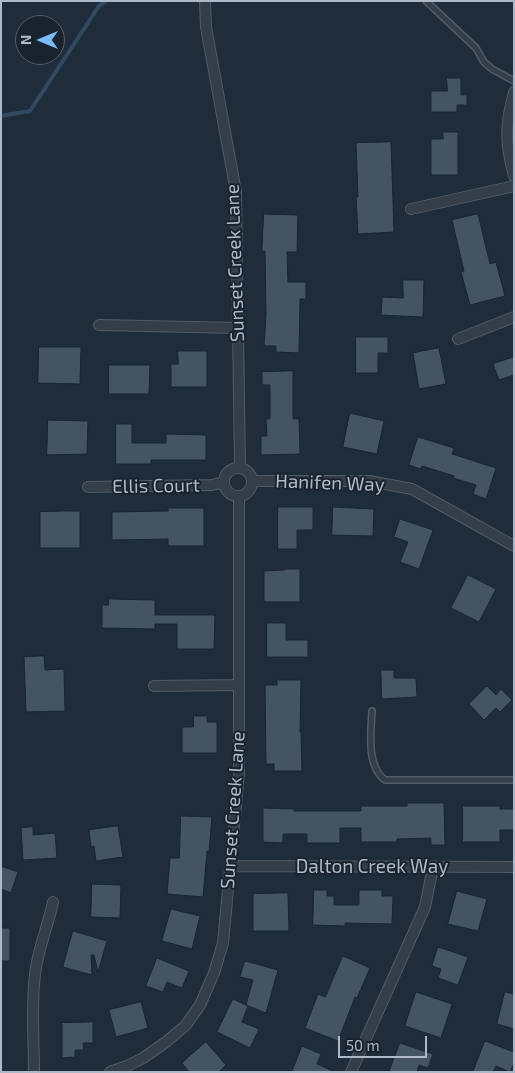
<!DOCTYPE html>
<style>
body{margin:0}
#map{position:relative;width:515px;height:1073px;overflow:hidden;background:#1f2c39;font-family:"Exo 2",sans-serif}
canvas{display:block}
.frame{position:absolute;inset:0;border:2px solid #adb9c6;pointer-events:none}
.north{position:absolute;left:15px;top:15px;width:50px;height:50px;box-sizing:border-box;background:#18232e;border:1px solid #545f6b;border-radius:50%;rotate:270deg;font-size:14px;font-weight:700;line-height:20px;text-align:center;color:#adb9c6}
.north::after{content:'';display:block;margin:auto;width:18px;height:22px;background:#7ab9fe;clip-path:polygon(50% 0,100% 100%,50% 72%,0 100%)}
.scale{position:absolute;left:338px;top:1036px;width:89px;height:22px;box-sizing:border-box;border:2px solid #adb9c6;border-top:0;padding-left:6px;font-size:15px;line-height:18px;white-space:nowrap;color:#adb9c6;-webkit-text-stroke:4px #18232e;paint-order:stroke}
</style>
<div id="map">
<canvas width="515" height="1073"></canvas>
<div class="frame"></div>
<div class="north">N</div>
<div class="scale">50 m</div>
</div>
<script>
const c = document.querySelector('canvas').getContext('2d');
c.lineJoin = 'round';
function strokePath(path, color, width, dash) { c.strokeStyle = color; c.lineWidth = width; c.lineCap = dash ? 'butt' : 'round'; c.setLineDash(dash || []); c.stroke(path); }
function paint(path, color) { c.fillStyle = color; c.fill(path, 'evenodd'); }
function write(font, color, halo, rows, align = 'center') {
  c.font = font + ' "Exo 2",sans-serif'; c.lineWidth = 4; c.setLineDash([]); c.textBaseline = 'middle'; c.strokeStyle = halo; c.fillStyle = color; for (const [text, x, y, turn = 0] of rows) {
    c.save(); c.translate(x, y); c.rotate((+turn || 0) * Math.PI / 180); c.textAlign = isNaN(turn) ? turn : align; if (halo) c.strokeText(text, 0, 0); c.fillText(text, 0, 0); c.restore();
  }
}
strokePath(new Path2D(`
 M1,116L30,111L99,6L106,1`), '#324a61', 4);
const building = new Path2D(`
 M447,78H461V95H467V105H457V112H431V91H447Z
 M443,132H458V175H431V139H443Z
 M391,142L394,232L358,234L356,197H358L356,143Z
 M264,214L298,215L297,252H287L288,282H306V299H300L299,353L276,352V346H264L266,314L265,251H262Z
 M478,214L490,264L496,262L505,296L470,305L461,272L464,271L452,220Z
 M403,280H424L423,317L381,315L382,297L403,298Z
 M356,337H388V353H378V373H356Z
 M39,347H81L80,384L38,383Z
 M439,348L446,384L419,389L413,353Z
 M178,351H207V387H171V364H178Z
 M514,357V375L499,380L493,364Z
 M109,365H150L149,394H109Z
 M293,371V419H299L300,454L261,455V436H267L266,419H270V385H262V372Z
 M350,413L384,421L377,454L343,447Z
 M48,420L88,421L87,454L47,455Z
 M116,424H132V443H166V434L206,435V460H151V464H116Z
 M418,437L454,448L452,454L496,468L486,499L473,494L476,485L453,478L454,476L422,466L421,469L409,465Z
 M278,507H313V530H297V549H278Z
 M333,507L374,509L373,536L332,535Z
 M168,508H204V546H168V539L112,540V512L168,511Z
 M63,511H80V548H40V512Z
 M400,519L433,530L419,569L400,562L408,542L394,537Z
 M284,569H300V602H264V571L284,570Z
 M468,575L496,589L479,622L451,608Z
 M109,599L155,600V615H215L214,649H177V624H155V629L102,628V605H108Z
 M267,623H286V640H308V657H267Z
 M44,656L45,670L64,669L65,711L26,712L24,657Z
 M381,670H394V678H416L417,697L382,699Z
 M277,680H301L300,732H301L302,771H274V764H266L265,685H277Z
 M487,686L496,695L501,689L512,700L500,712L496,708L484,720L469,704Z
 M194,716H207V722H217V753H182V727H193Z
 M407,803H444L445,845H431V838L397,839V842H361V828H340V843H307V834H283V843L263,842V808L294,809V811H361V806H407Z
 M463,806H500V809H514V830H500V842H463Z
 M181,816L212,817L209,852L207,851L203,897L167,894L170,858H179Z
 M118,826L123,857L96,861L94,846L91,847L89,830Z
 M33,827V835L55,833L57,858L23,860L21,828Z
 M1,866L18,872L11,893L1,889Z
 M92,884L121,885L120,918L91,917Z
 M314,890H327V896H334V905H359V890H382V896H393L392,924L345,923V926L313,925Z
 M457,891L487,899L478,931L448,924Z
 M288,893L289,931H253V894Z
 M171,909L200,916L192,949L162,941Z
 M1,928H10V961H1Z
 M73,931L107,941L98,972L94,955H91L92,975L63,967Z
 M438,947L468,957L458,985L438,978L441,969L432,966Z
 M343,956L370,968L357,998L355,997L338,1041L305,1028L318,994L325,997Z
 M157,958L189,971L182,988L167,982L163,992L146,986Z
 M245,961L278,970L266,1013L246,1005L253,980L240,977Z
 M416,992L452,1004L441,1038L405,1026Z
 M505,992L514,994V1029L497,1024Z
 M233,999L248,1006L242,1022L259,1029L250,1048L217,1032Z
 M141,1002L148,1028L116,1037L109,1010Z
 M93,1022V1043H83L84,1050H75V1057L62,1058V1023Z
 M485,1041L514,1052V1063L510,1072L496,1066L493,1072H473Z
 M206,1042L226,1065L219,1072H189L182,1063Z
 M400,1043L433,1054L428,1068L419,1065L417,1072H389Z
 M302,1046L321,1054L317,1064L335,1072H292Z`);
paint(building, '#455463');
strokePath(building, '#1a2530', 1);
const service = new Path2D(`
 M426,1L476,48L484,62L492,69L514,81
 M372,711C371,732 366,766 385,780H514`);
const minor = new Path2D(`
 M205,1L206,27L236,192L240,468
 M514,92C505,125 505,143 514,176
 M411,209L514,186
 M99,325L238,328
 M458,339L514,317
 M224 482a14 14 0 1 1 28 0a14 14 0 1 1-28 0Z
 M252,481H369L412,489L514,546
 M88,487L212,485L224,482
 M154,686L239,685
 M230,866L514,867
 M34,1072C34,1039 31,1006 35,974C38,949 48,926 53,902
 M110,1072L127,1066L143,1058L166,1042L186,1025L200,1005L214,973L223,943L239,773V496
 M351,1072L425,907L433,867`);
strokePath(service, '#505c67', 8);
strokePath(minor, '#505c67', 12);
strokePath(service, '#333e49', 5);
strokePath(minor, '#333e49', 10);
write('19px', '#adb9c6', '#18232e', [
 ["Sunset Creek Lane",235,263,-92],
 ["Hanifen Way",330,483,2],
 ["Ellis Court",156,486,-1],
 ["Sunset Creek Lane",233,810,-86],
 ["Dalton Creek Way",372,867]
]);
</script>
